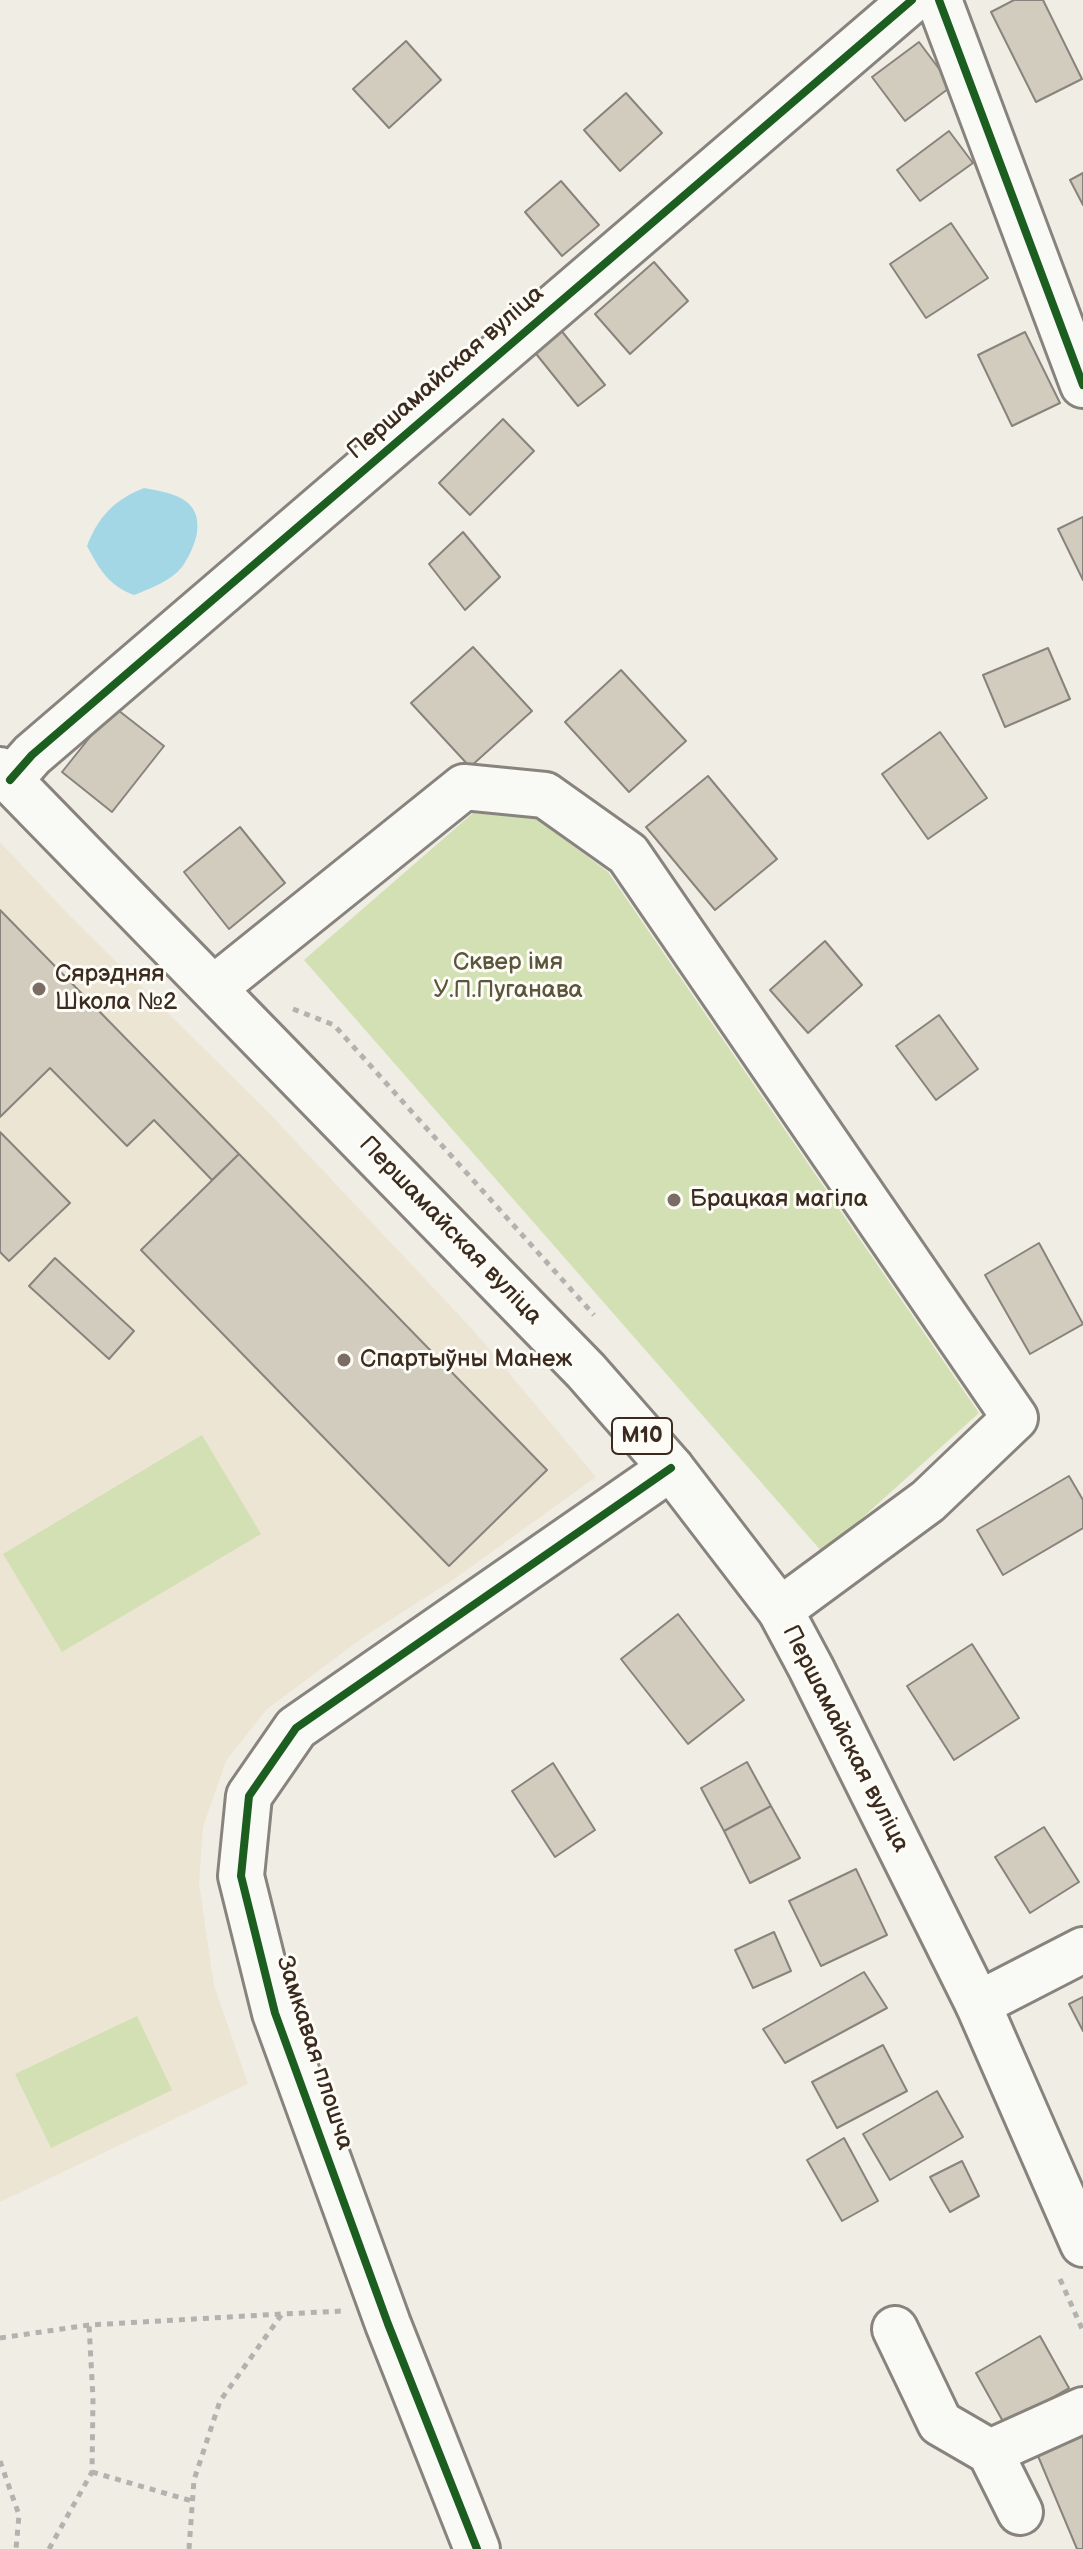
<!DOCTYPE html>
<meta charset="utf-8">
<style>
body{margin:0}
canvas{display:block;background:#f0ede5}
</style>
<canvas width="1083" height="2549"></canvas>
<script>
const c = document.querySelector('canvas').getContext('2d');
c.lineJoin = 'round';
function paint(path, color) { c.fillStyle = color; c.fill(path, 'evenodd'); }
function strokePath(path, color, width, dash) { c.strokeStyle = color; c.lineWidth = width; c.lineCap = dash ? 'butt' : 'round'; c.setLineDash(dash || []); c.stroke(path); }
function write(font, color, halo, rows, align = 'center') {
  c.font = font + ' "Balsamiq Sans",sans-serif'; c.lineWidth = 6; c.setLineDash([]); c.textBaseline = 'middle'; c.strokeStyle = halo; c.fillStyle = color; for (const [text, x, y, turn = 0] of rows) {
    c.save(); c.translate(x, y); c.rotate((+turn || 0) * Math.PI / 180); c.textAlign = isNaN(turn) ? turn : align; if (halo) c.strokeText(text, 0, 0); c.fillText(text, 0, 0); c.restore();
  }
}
paint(new Path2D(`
 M0,842L69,915L268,1112L474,1331L596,1477L453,1580L368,1634L266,1710L226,1761L203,1827L199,1883L214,1985L248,2084L0,2202Z`), '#ede5d4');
paint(new Path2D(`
 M473,813L537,819L608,872L979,1413L823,1553L304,960Z
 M202,1435L261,1534L62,1652L3,1554Z
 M137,2016L172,2090L51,2148L15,2074Z`), '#d2e0b4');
paint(new Path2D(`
 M144,488C172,493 202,498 197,533C195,544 188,559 182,567C171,581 149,589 134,595C109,586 99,569 87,546C98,517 115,499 144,488Z`), '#a4d7e5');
const building = new Path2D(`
 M1014,0H1043L1082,79L1036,102L991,12Z
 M406,41L441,80L389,128L353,89Z
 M919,42L952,86L905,121L872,77Z
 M626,93L662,133L620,171L584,130Z
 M949,131L973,163L920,201L897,170Z
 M1083,173V205L1070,180Z
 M561,181L599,225L562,256L525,212Z
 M951,223L988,278L926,318L890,264Z
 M654,262L688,301L630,354L595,314Z
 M560,329L605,385L578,406L533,350Z
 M1025,332L1060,403L1012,426L978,355Z
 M503,419L534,451L470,515L439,483Z
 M1083,517V580L1058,529Z
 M463,532L500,577L465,610L429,564Z
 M473,647L532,711L470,767L411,703Z
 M1048,648L1070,699L1005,727L983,675Z
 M621,670L686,741L629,792L565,722Z
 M114,707L164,746L112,812L62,772Z
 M940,732L987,798L928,839L882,774Z
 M708,776L777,859L715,910L646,827Z
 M240,827L285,883L229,929L184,872Z
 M0,910L239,1154L212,1180L154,1120L127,1146L50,1068L0,1117Z
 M825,941L862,985L808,1033L770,990Z
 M939,1015L978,1069L936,1100L896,1046Z
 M0,1132L70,1203L9,1261L0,1252Z
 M239,1154L547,1470L449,1566L141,1250Z
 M1039,1243L1083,1324L1030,1354L985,1275Z
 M55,1258L134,1331L109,1359L29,1286Z
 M1069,1476L1083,1500V1528L1003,1575L977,1530Z
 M678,1614L744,1700L688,1744L621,1659Z
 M972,1644L1019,1718L954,1760L907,1686Z
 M747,1762L771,1806L724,1831L701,1788Z
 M553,1763L595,1830L555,1857L512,1791Z
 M771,1806L800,1858L750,1883L724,1831Z
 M1044,1827L1079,1882L1030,1913L995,1857Z
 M856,1869L887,1935L821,1966L789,1901Z
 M774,1932L791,1971L753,1988L735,1950Z
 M864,1972L887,2008L785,2063L763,2029Z
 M1083,1997V2031L1069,2004Z
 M883,2045L907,2091L837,2128L812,2082Z
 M937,2091L963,2137L890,2180L863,2134Z
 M844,2138L878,2201L842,2221L807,2160Z
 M962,2161L979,2196L950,2212L930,2177Z
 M1040,2336L1069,2388L1005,2425L976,2373Z
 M1083,2436V2549H1077L1038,2456Z`);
paint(building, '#d2ccbf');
strokePath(building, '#88837c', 2);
const minor = new Path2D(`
 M939,0L1083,385
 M10,780L32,755L912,0
 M214,988L464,787L545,795L628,854L1015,1418L928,1501L780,1610
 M978,2004L1083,1950
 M895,2329L940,2423L990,2452L1020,2512
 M990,2452L1083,2410
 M477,2549L388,2324L275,2013L241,1876L249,1796L296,1728L671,1468`);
const major = new Path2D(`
 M0,770L586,1371L671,1468L780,1610L811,1668L978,2004L1083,2244`);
strokePath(minor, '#88837c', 50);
strokePath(major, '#88837c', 50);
strokePath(new Path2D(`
 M293,1009L334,1025L594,1315
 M1060,2279L1083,2331
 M0,2338L89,2325L282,2314
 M0,2461L19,2515L16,2549
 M92,2472L192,2501
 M49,2549L92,2472L93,2398L89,2325
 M189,2549L194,2480L220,2401L282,2314L343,2311`), '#b4b2af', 5, [6, 6]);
strokePath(minor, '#f9f9f6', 44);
strokePath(major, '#f9f9f6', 44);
strokePath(new Path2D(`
 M939,0L1083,385
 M10,780L32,755L912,0
 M477,2549L388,2324L275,2013L241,1876L249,1796L296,1728L671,1468`), '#1b5e20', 8);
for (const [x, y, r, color] of [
 [39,989,8,"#7a6e64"],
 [674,1200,8,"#7a6e64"],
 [344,1360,8,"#7a6e64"]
]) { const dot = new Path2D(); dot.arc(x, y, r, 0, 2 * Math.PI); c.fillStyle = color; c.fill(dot); strokePath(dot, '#fdfcf7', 3); }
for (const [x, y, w] of [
 [642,1436,60]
]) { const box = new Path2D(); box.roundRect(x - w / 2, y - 18, w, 36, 6); c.fillStyle = '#fdfcf7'; c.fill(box); strokePath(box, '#3b2a1e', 2); }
write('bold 22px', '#3b2a1e', null, [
 ["М10",642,1436]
]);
write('24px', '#3b2a1e', '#fdfcf7', [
 ["Першамайская вуліца",446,373,-41],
 ["Першамайская вуліца",450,1231,46],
 ["Першамайская вуліца",845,1739,63],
 ["Замкавая плошча",314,2053,72]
]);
write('24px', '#5b553a', '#fdfcf7', [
 ["Сквер імя",508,963],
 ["У.П.Пуганава",508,991]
]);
write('24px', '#3b2a1e', '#fdfcf7', [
 ["Сярэдняя",55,975],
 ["Школа №2",55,1003],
 ["Брацкая магіла",690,1200],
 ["Спартыўны Манеж",360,1360]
], 'left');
</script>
